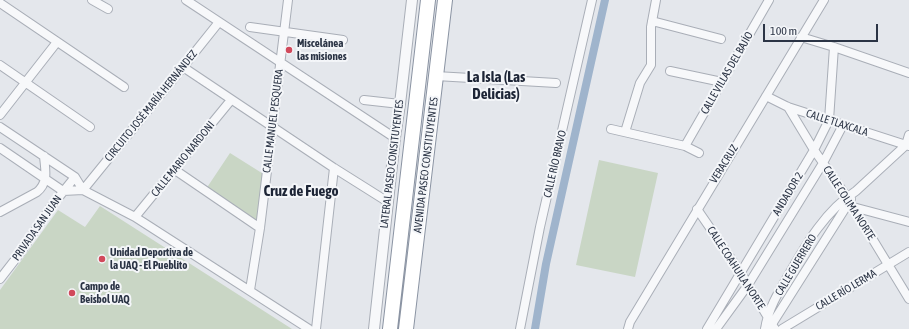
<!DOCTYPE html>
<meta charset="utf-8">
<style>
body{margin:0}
#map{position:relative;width:909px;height:329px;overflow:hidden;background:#e4e7ec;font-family:"Asap Condensed",sans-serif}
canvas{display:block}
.scale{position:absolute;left:763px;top:24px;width:115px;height:18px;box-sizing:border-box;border:2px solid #2b3445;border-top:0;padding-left:5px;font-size:12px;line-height:14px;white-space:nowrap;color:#2b3445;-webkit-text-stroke:3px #f4f6f9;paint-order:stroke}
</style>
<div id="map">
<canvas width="909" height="329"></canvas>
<div class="scale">100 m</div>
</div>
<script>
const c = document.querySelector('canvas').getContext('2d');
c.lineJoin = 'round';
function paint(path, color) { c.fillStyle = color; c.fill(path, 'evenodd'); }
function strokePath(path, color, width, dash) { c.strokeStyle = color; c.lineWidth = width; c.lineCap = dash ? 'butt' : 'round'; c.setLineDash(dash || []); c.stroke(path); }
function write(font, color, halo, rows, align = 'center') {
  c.font = font + ' "Asap Condensed",sans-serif'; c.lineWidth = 4; c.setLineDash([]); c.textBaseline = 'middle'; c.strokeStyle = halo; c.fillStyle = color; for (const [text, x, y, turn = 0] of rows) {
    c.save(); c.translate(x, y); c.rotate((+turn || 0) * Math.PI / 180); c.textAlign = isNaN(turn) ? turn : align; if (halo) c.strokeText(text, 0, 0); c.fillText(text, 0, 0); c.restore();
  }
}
paint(new Path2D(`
 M230,153L265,175L259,224L206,189Z
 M599,160L658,173L635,277L576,265Z
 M100,206L292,329H0V290L58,210L85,227Z`), '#c9d6c5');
strokePath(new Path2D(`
 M535,329L546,264L605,0`), '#9fb4cc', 8);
const minor = new Path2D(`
 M92,0L108,9
 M186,0L395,138
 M0,3L124,87
 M652,21L721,39
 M250,27L343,40
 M801,37L834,47L909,73
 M0,65L90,127
 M183,67L334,168L388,202
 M670,71L722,82
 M436,76L556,83
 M766,96L788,107L909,146
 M364,100L400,104
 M788,107L814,150L847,197L909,299
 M0,115L57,42
 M0,127L75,177L83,190L135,217L309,329
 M611,129L685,146L699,153
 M625,132L640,83L651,65V27L656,0
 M685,146L769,0
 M0,148L63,191L83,190
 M175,170L260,228
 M83,190L183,67L219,22
 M853,207L909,222
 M697,209L741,273L775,329
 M0,212L37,192C49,182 45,169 44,156
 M135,217L231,100
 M0,279L21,252L50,208L75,177
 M250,290L260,228L288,0
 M316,329L334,168
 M520,329L540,227L592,0
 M628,329L630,322L824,0
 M707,329L814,150L829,120L834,47
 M716,329L748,285L823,163L843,125
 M765,329C768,309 779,291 789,274C806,244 826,210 856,191L906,145L909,135
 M765,329L772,324L851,199
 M782,329L909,252`);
const tertiary = new Path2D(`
 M374,329L395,138L400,104L412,0`);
const trunk = new Path2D(`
 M390,329L428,0
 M406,329L445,0`);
strokePath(minor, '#a9aeb7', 10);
strokePath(tertiary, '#a9aeb7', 12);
strokePath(trunk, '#8b94a3', 16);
strokePath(minor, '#f7f8fa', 8);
strokePath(tertiary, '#f7f8fa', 10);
strokePath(trunk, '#fff', 14);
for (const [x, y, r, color] of [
 [289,50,4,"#d1495b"],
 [102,259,4,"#d1495b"],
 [72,293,4,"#d1495b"]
]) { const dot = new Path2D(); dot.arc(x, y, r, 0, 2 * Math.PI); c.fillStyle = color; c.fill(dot); strokePath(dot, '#f4f6f9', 1.5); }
write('bold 11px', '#2b3445', '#f4f6f9', [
 ["Miscelánea",297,44],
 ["las misiones",297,57],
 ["Unidad Deportiva de",110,253],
 ["la UAQ - El Pueblito",110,266],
 ["Campo de",80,287],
 ["Beisbol UAQ",80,300]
], 'left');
write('11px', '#2b3445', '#f4f6f9', [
 ["CALLE VILLAS DEL BAJÍO",727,73,-60],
 ["CIRCUITO JOSÉ MARÍA HERNÁNDEZ",151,106,-51],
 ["CALLE MANUEL PESQUERA",273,121,-83],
 ["CALLE TLAXCALA",837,123,18],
 ["CALLE MARIO NARDONI",183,159,-51],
 ["LATERAL PASEO CONSITUYENTES",392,164,-83],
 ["CALLE RÍO BRAVO",555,164,-77],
 ["VERACRUZ",724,164,-58],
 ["AVENIDA PASEO CONSTITUYENTES",426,165,-83],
 ["ANDADOR 2",788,194,-59],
 ["CALLE COLIMA NORTE",849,203,57],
 ["PRIVADA SAN JUAN",37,228,-55],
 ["CALLE GUERRERO",796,265,-59],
 ["CALLE COAHUILA NORTE",736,268,57],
 ["CALLE RÍO LERMA",846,290,-31]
]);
write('bold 15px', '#1d2536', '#f4f6f9', [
 ["La Isla (Las",496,77],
 ["Delicias)",496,94],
 ["Cruz de Fuego",301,191]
]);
</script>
